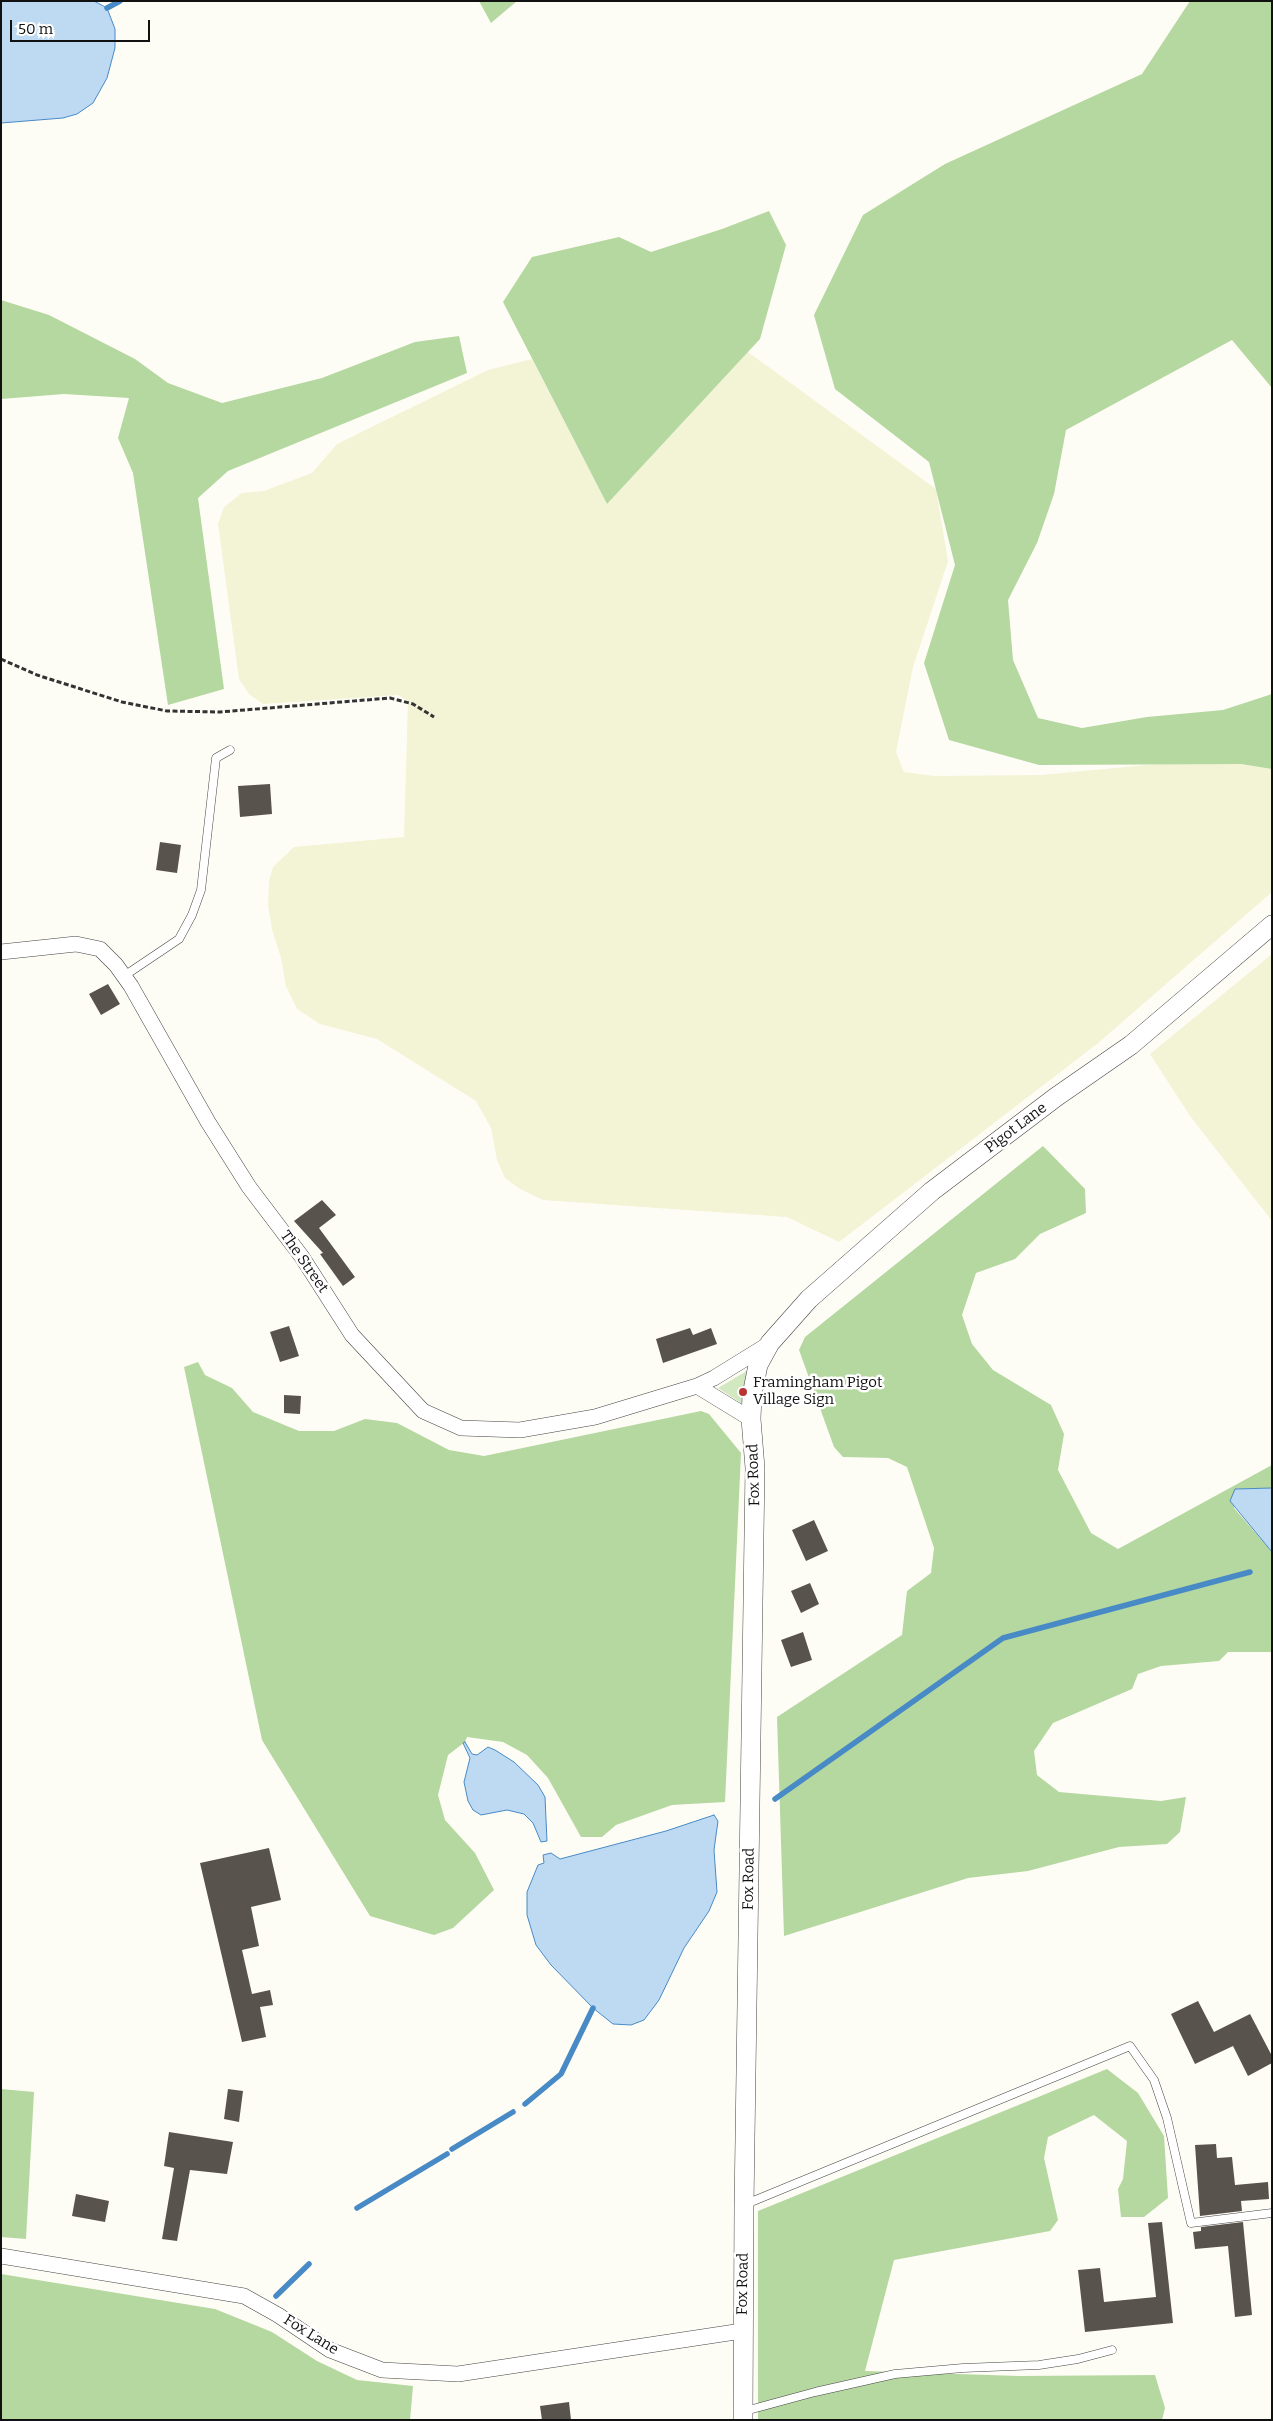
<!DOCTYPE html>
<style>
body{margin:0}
#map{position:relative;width:1273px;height:2421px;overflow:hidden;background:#fefdf5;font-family:Bitter,serif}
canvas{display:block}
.frame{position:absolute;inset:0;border:2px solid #111;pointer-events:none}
.scale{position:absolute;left:10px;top:20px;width:140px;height:22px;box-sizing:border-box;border:2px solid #111;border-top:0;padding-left:6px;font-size:15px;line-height:18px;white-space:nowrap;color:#111;-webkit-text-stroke:4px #fff;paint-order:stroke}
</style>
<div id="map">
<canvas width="1273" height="2421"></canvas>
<div class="frame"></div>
<div class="scale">50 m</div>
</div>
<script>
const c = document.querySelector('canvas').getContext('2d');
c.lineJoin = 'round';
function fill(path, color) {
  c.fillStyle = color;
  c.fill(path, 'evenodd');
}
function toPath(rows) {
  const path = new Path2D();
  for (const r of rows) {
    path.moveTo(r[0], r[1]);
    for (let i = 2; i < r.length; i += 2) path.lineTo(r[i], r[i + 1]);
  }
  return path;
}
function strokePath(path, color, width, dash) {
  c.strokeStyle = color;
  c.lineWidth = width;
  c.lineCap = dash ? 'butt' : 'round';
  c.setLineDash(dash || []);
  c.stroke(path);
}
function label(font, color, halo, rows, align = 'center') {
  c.font = font + ' Bitter,serif';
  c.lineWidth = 5;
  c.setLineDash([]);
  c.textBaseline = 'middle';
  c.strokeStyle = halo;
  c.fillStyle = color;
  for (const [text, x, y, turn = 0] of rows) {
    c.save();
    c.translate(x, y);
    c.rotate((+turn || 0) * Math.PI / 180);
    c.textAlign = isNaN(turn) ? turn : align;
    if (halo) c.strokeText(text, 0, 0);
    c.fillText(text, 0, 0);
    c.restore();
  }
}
const farmland = toPath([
 [748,352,936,489,948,561,913,667,896,752,904,772,934,776,1041,775,1168,763,1241,764,1272,769,1272,892,1097,1044,839,1242,787,1217,543,1200,520,1189,505,1178,497,1160,491,1128,476,1101,377,1039,320,1024,297,1009,286,986,281,958,272,929,268,906,269,881,273,867,294,847,404,837,408,701,398,695,263,704,249,694,239,679,218,524,224,507,242,493,264,491,312,473,337,444,488,370,532,359,607,504],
 [1272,954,1272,1221,1190,1116,1150,1054]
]);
const green = toPath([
 [750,1369,744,1405,718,1388]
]);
const forest = toPath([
 [479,1,517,1,491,23],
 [1190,1,1272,1,1272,388,1232,340,1066,430,1054,494,1037,543,1008,600,1013,660,1038,718,1082,728,1147,717,1223,710,1272,694,1272,769,1241,764,1039,765,949,740,924,663,955,565,929,462,835,389,814,315,863,215,945,164,1142,74],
 [769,211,786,245,760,339,607,504,503,302,532,257,619,237,651,252,722,229],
 [1,300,49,315,135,359,168,383,222,403,322,378,415,342,459,336,467,373,228,471,198,498,224,689,168,705,133,473,118,438,129,398,64,394,1,399],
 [1043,1146,1085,1189,1086,1213,1040,1234,1015,1259,976,1273,962,1315,972,1344,993,1370,1051,1405,1064,1434,1058,1470,1091,1533,1118,1549,1272,1465,1272,1488,1235,1489,1234,1508,1272,1552,1272,1652,1228,1652,1219,1661,1161,1666,1138,1674,1132,1689,1053,1723,1034,1751,1037,1775,1059,1792,1161,1801,1186,1797,1180,1832,1167,1844,1119,1847,1028,1871,968,1878,784,1936,777,1717,902,1635,907,1591,931,1573,934,1548,907,1467,888,1458,843,1457,834,1447,799,1350,805,1337],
 [198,1362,205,1375,232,1388,253,1412,299,1431,334,1431,365,1419,397,1423,449,1450,484,1456,701,1411,709,1414,741,1453,725,1802,672,1805,616,1825,602,1837,581,1837,548,1778,527,1755,503,1742,467,1737,465,1742,448,1755,438,1795,445,1820,475,1853,494,1890,453,1928,434,1935,370,1916,262,1740,184,1367],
 [1107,2069,1138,2093,1164,2136,1168,2198,1144,2217,1121,2217,1118,2189,1123,2179,1127,2141,1094,2115,1048,2137,1044,2158,1058,2220,1050,2231,894,2260,865,2371,1019,2376,1155,2375,1165,2408,1162,2420,758,2420,758,2211],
 [1,2089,34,2092,26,2239,1,2237],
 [1,2274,215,2309,272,2332,317,2361,357,2380,413,2386,410,2420,1,2420]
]);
const water = toPath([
 [1,1,94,1,107,8,115,29,115,48,107,78,93,103,77,114,63,118,1,123,1,1],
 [1272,1488,1272,1552,1230,1501,1235,1489,1272,1488],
 [465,1742,472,1754,477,1755,488,1747,495,1750,514,1762,538,1785,545,1797,547,1841,541,1842,533,1823,524,1814,507,1810,481,1815,473,1810,468,1801,464,1782,470,1758,463,1743,465,1742],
 [714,1815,718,1821,714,1850,717,1892,709,1911,684,1948,659,2000,644,2020,631,2025,613,2024,593,2008,551,1965,536,1945,527,1915,527,1892,538,1865,544,1863,543,1855,551,1853,560,1859,666,1831,714,1815]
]);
const stream = toPath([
 [107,8,120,1],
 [775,1799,1003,1638,1250,1572],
 [525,2104,561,2074,593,2008],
 [452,2149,513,2112],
 [357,2208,447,2154],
 [276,2296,309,2264]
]);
const building = toPath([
 [270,784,272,814,240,817,238,786],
 [160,842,181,845,177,873,156,870],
 [108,984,120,1004,101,1015,89,994],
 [322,1200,336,1215,319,1228,355,1277,343,1286,320,1254,323,1253,294,1221],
 [289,1326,299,1356,280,1362,270,1332],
 [690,1328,693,1335,711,1328,717,1344,663,1363,656,1339],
 [284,1395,301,1396,300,1414,284,1413],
 [814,1520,828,1551,806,1561,792,1530],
 [810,1583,819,1604,801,1613,791,1591],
 [803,1632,812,1660,791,1667,781,1640],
 [269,1848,281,1900,251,1907,259,1946,242,1950,252,1994,270,1990,273,2005,260,2007,266,2037,242,2042,200,1863],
 [1198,2001,1214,2032,1250,2014,1272,2056,1272,2063,1248,2076,1233,2046,1195,2064,1171,2014],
 [228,2089,243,2091,239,2122,224,2119],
 [169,2132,233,2142,227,2174,190,2170,177,2241,162,2239,174,2168,164,2166],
 [1216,2144,1217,2158,1232,2157,1235,2185,1268,2182,1269,2199,1241,2201,1242,2211,1200,2216,1195,2145],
 [76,2194,109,2201,105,2222,72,2216],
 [1162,2222,1173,2323,1085,2332,1078,2270,1100,2268,1104,2302,1156,2297,1148,2223],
 [1243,2222,1252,2315,1235,2317,1228,2246,1195,2249,1193,2232,1201,2231,1201,2227],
 [569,2402,571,2420,542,2420,540,2406]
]);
const path = toPath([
 [1,659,37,675,122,702,167,711,220,712,390,698,413,704,434,717]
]);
const service = toPath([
 [124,976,179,939,192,915,201,890,216,758,230,750],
 [746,2204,1130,2046,1154,2080,1167,2118,1191,2223,1272,2213],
 [745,2411,815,2392,895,2374,963,2368,1039,2365,1078,2359,1112,2350]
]);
const minor = toPath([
 [1,952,76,944,100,949,116,965,131,986,208,1122,249,1187,302,1257,352,1335,423,1411,461,1428,520,1430,595,1417,697,1386,714,1378,769,1344],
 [697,1386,751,1419],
 [1,2256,244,2296,278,2315,330,2350,382,2370,458,2374,742,2331]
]);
const tertiary = toPath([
 [743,2420,744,2205,755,1468,751,1419,752,1395,758,1365,770,1343,809,1299,932,1191,1056,1097,1131,1045,1272,925]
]);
const markers = [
 [743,1392,5,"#b83531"]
];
const streetNames = [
 ["Pigot Lane",1016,1128,-37],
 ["The Street",304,1262,55],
 ["Fox Road",754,1475,-92],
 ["Fox Road",749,1879,-89],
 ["Fox Road",743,2284,-89],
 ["Fox Lane",311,2335,32]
];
const poiNames = [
 ["Framingham Pigot",753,1383],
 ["Village Sign",753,1400]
];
fill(farmland, '#f3f3d6');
fill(green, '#d1e8c0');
fill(forest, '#b5d7a0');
fill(water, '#bddaf2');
strokePath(water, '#488ac5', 1);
strokePath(stream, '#488ac5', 5.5);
fill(building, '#59534e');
strokePath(service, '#444', 9);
strokePath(minor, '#444', 16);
strokePath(tertiary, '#444', 20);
strokePath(path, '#333', 3, [5, 2.5]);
strokePath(service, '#fff', 8);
strokePath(minor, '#fff', 15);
strokePath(tertiary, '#fff', 19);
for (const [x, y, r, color] of markers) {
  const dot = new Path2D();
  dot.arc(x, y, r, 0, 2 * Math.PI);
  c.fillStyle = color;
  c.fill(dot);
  strokePath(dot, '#fff', 2);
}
label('15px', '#111', '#fff', streetNames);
label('15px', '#111', '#fff', poiNames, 'left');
</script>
